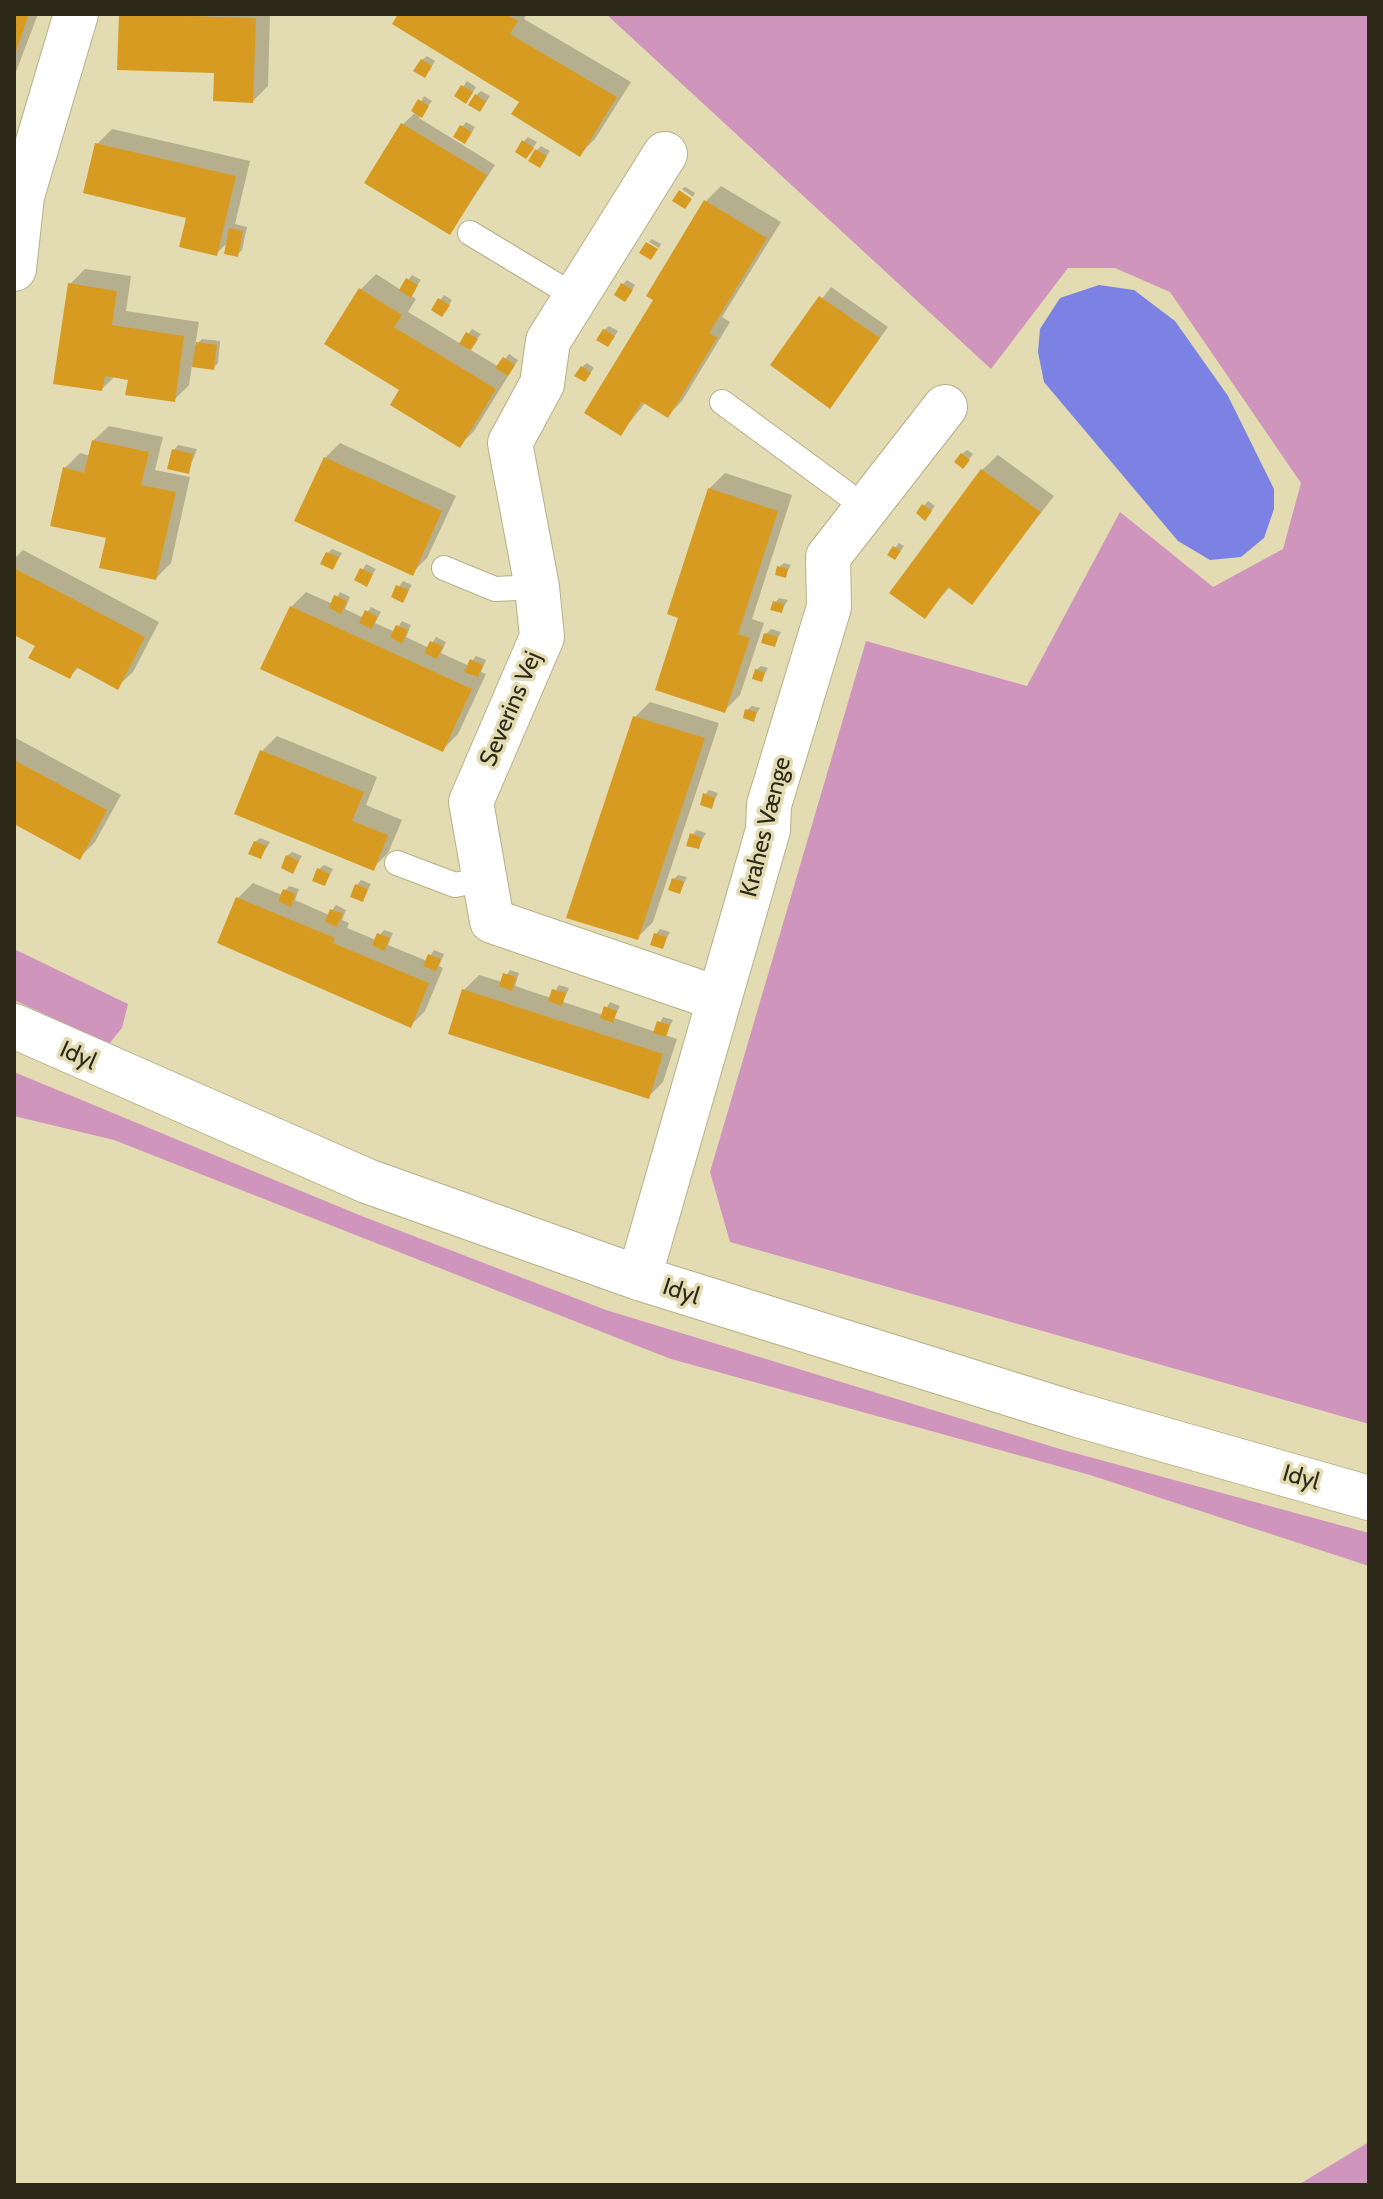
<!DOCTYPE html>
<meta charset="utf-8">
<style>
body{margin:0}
#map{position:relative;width:1383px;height:2199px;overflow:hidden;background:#e3dbb2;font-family:Cabin,sans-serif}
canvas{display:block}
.frame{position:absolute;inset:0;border:16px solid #2c2919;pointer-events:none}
</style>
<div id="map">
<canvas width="1383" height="2199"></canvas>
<div class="frame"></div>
</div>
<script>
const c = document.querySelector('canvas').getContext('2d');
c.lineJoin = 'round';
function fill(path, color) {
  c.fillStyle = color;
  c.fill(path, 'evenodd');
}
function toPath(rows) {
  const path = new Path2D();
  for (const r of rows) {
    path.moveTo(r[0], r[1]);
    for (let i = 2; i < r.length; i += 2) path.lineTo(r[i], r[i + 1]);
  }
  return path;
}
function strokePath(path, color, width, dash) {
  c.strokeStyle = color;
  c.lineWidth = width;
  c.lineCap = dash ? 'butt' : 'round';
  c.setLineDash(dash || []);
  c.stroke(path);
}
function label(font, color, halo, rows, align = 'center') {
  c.font = font + ' Cabin,sans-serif';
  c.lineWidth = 7;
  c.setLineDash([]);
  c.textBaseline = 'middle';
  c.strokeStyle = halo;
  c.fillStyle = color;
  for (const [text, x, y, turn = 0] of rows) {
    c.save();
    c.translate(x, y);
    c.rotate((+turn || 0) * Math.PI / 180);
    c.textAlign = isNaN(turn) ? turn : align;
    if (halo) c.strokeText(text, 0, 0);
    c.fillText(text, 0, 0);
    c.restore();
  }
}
const green = toPath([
 [606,14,1369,14,1369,1424,730,1242,710,1172,866,641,1027,686,1120,512,1213,587,1283,549,1301,483,1170,292,1115,268,1068,268,991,369],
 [14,949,128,1004,122,1028,109,1044,14,1000],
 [14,1072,359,1215,606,1310,1060,1449,1369,1533,1369,1566,1090,1475,671,1359,114,1140,14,1116],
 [1369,2142,1369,2185,1298,2185]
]);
const water = toPath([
 [1099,285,1134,290,1175,321,1228,396,1274,489,1274,509,1264,538,1241,557,1210,560,1178,541,1044,382,1038,352,1040,329,1060,298]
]);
const shadow = toPath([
 [14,14,38,14,14,77],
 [121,14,270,14,268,86,253,101,216,71,119,68],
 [401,14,527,14,524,19,631,82,595,139,579,155,522,101],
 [427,56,435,61,429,71,422,60],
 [467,81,476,87,470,97,457,96],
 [481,91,490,96,484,105,476,95],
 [424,96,432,101,419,118,495,165,450,233,403,124,416,112],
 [466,122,475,127,469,137,462,127],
 [112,129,250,161,235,224,247,227,242,250,237,255,228,242,217,253,189,216,97,144],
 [528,137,537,142,530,152,524,141],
 [541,146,550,151,540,165,537,150],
 [721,186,781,222,722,317,730,322,682,401,667,416,646,402,621,433,706,201],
 [685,187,695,193,693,197,682,189],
 [652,239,661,244,659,248,649,242],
 [85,269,131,276,126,311,199,322,195,346,202,339,220,341,218,363,213,368,192,365,189,385,174,400,130,379,115,376,102,389,70,284],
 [376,274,401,290,412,275,421,280,410,295,416,299,408,312,461,344,472,329,481,334,469,349,499,367,509,354,518,360,474,431,459,446,402,389,361,289],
 [627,280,635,285,629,295,622,285],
 [831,287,888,327,830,406,772,365],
 [444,295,452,300,446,310,440,300],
 [609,326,618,331,612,340,604,330],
 [587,363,594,368,589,375,582,367],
 [109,426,163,437,155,470,190,477,171,563,156,578,108,536,65,468,80,453,90,456,93,441],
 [340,443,456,496,427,558,412,573,325,458],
 [178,445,197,449,188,472,174,450],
 [967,450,973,454,967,462,962,454],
 [998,455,1054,496,972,602,951,586,924,616,892,593,982,470],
 [725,473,792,495,752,619,764,623,740,695,725,710,680,616,709,489],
 [928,501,935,506,929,514,924,506],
 [899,543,904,546,899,553,890,554],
 [332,549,342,553,333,568,328,553],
 [23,550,159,622,133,672,117,687,79,667,69,677,37,645,14,632,14,559],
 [784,563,791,565,785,576,779,567],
 [366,564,376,569,366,584,357,580],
 [403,581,412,585,402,600,393,596],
 [306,592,333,604,340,592,350,597,345,609,364,618,371,607,381,612,375,623,395,632,402,621,411,625,406,637,429,648,436,637,446,642,441,653,469,666,476,656,486,660,481,672,486,674,458,734,442,750,291,607],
 [779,598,788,600,781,611,775,603],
 [771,629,781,632,774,645,766,634],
 [761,666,768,668,762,679,756,670],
 [650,702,719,723,653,922,637,938,635,717],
 [752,706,760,708,753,719,747,710],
 [277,736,377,777,366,805,402,820,388,853,373,868,262,751],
 [14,737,121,795,95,842,80,857,14,822],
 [709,790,718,793,711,807,705,795],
 [697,830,706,833,698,847,692,835],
 [260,838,270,842,261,857,255,842],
 [292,852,302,856,293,871,287,856],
 [324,865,333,869,325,884,319,869],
 [678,875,687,877,680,892,674,879],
 [361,880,371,884,362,900,357,885],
 [253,883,282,895,289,886,299,889,295,900,329,915,336,905,346,910,342,920,349,923,347,928,376,940,384,930,393,933,388,945,427,961,434,950,444,954,439,966,443,968,425,1011,410,1026,238,898],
 [660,929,670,932,662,947,656,934],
 [510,970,519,973,515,986,551,998,559,985,569,988,563,1002,603,1015,610,1002,620,1006,614,1018,656,1032,663,1017,673,1020,665,1035,677,1039,663,1082,648,1097,464,990,479,975,502,982]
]);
const building = toPath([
 [14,14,29,14,14,57],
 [119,14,256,18,253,103,213,101,214,73,117,70],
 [398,14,506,14,518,21,510,34,617,97,580,157,511,114,519,102,392,24],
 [421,59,432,66,425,78,413,71],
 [461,85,473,92,466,104,454,96],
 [475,94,486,102,480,112,468,105],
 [418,99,429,106,422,118,411,111],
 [401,123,487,175,450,235,364,183],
 [460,125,472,132,465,144,453,137],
 [522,140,534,148,526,159,515,152],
 [95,143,236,176,217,256,179,247,186,218,83,193],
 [535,149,547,156,540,168,528,161],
 [679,190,692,199,685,209,672,201],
 [704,200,767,238,709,333,717,338,668,418,642,402,621,436,584,413,653,300,646,296],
 [229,228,243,231,238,257,224,254],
 [646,242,658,249,651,260,639,253],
 [406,278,418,285,411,298,399,290],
 [68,283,117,291,112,325,184,336,175,402,125,395,128,380,105,376,102,391,53,384],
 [621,283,633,290,625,302,614,295],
 [359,288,402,315,394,327,496,389,460,448,390,405,399,390,324,344],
 [819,296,880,338,830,409,770,365],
 [438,298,450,305,442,317,431,310],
 [603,329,615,336,608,347,596,340],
 [466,332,478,339,471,350,459,344],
 [196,342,217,345,214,370,192,367],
 [503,357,515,365,508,376,495,368],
 [581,366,591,373,585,382,574,376],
 [92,440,149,452,141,485,176,492,156,580,99,568,106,538,50,526,63,467,84,473],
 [172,449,193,454,189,474,167,469],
 [961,453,970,460,963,469,954,462],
 [324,457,442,511,413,576,294,521],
 [981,469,1041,512,972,605,948,587,925,619,889,593],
 [708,488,778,511,738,634,750,638,725,713,655,690,678,618,667,614],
 [922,504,932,511,925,521,916,513],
 [893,546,901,551,895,560,887,555],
 [326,552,339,557,333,570,320,564],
 [777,566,788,569,786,578,775,575],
 [14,568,145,637,118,690,76,667,70,679,28,658,35,646,14,635],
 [360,568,373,574,367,587,354,580],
 [396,585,409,590,403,603,391,597],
 [334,595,347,601,341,614,329,608],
 [773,601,784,604,782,613,770,610],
 [290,606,472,689,443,752,260,669],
 [365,610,377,616,372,629,359,623],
 [396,625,408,630,402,644,390,637],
 [764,633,778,637,775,647,761,643],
 [430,641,443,646,437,659,424,653],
 [470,659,483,665,478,677,464,672],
 [755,669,765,673,762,682,752,679],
 [745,709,757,712,754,722,743,718],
 [633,716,705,738,638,940,566,918],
 [260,750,364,792,352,821,388,835,374,871,234,814],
 [14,760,107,810,80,860,14,824],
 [703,793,715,798,712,809,700,805],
 [690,833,702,838,699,849,686,846],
 [254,841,266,846,261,859,248,854],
 [286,855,299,861,293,874,281,868],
 [317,868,330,874,325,886,312,881],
 [672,878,684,882,680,894,668,890],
 [355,884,368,889,363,902,350,897],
 [283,889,296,894,291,907,278,901],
 [236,897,335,938,333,943,429,983,411,1028,217,943],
 [330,909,343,914,337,927,325,922],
 [377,933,390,938,384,951,372,945],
 [654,933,667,937,663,949,650,945],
 [428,954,441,959,436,971,423,966],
 [503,973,516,977,512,991,499,986],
 [462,989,663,1054,649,1099,448,1034],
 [552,989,566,993,562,1006,548,1001],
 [604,1006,617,1011,613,1023,600,1018],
 [657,1021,670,1025,666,1037,653,1033]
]);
const service = toPath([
 [470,233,576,297],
 [722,402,866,508],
 [444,568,495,589,537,587],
 [397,863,455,885,484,879]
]);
const minor = toPath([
 [665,154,548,341,542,384,510,443,537,587,542,637,471,802,492,921,719,999],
 [14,269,22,196,76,14],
 [639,1278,768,830,769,805,829,607,828,557,945,407]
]);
const tertiary = toPath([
 [14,1026,367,1181,639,1278,1078,1415,1369,1498]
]);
const streetNames = [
 ["Severins Vej",511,709,-67],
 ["Krahes Vænge",766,827,-76],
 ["Idyl",78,1056,24],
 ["Idyl",681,1292,18],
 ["Idyl",1301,1478,16]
];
fill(green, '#cf95bd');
fill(water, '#7b82e3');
fill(shadow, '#0003');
fill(building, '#d89b22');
strokePath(service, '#b6af87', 26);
strokePath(minor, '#b6af87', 46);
strokePath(tertiary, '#b6af87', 46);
strokePath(service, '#fff', 24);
strokePath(minor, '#fff', 44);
strokePath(tertiary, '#fff', 44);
label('24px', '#2c2919', '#e3dbb2', streetNames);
</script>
